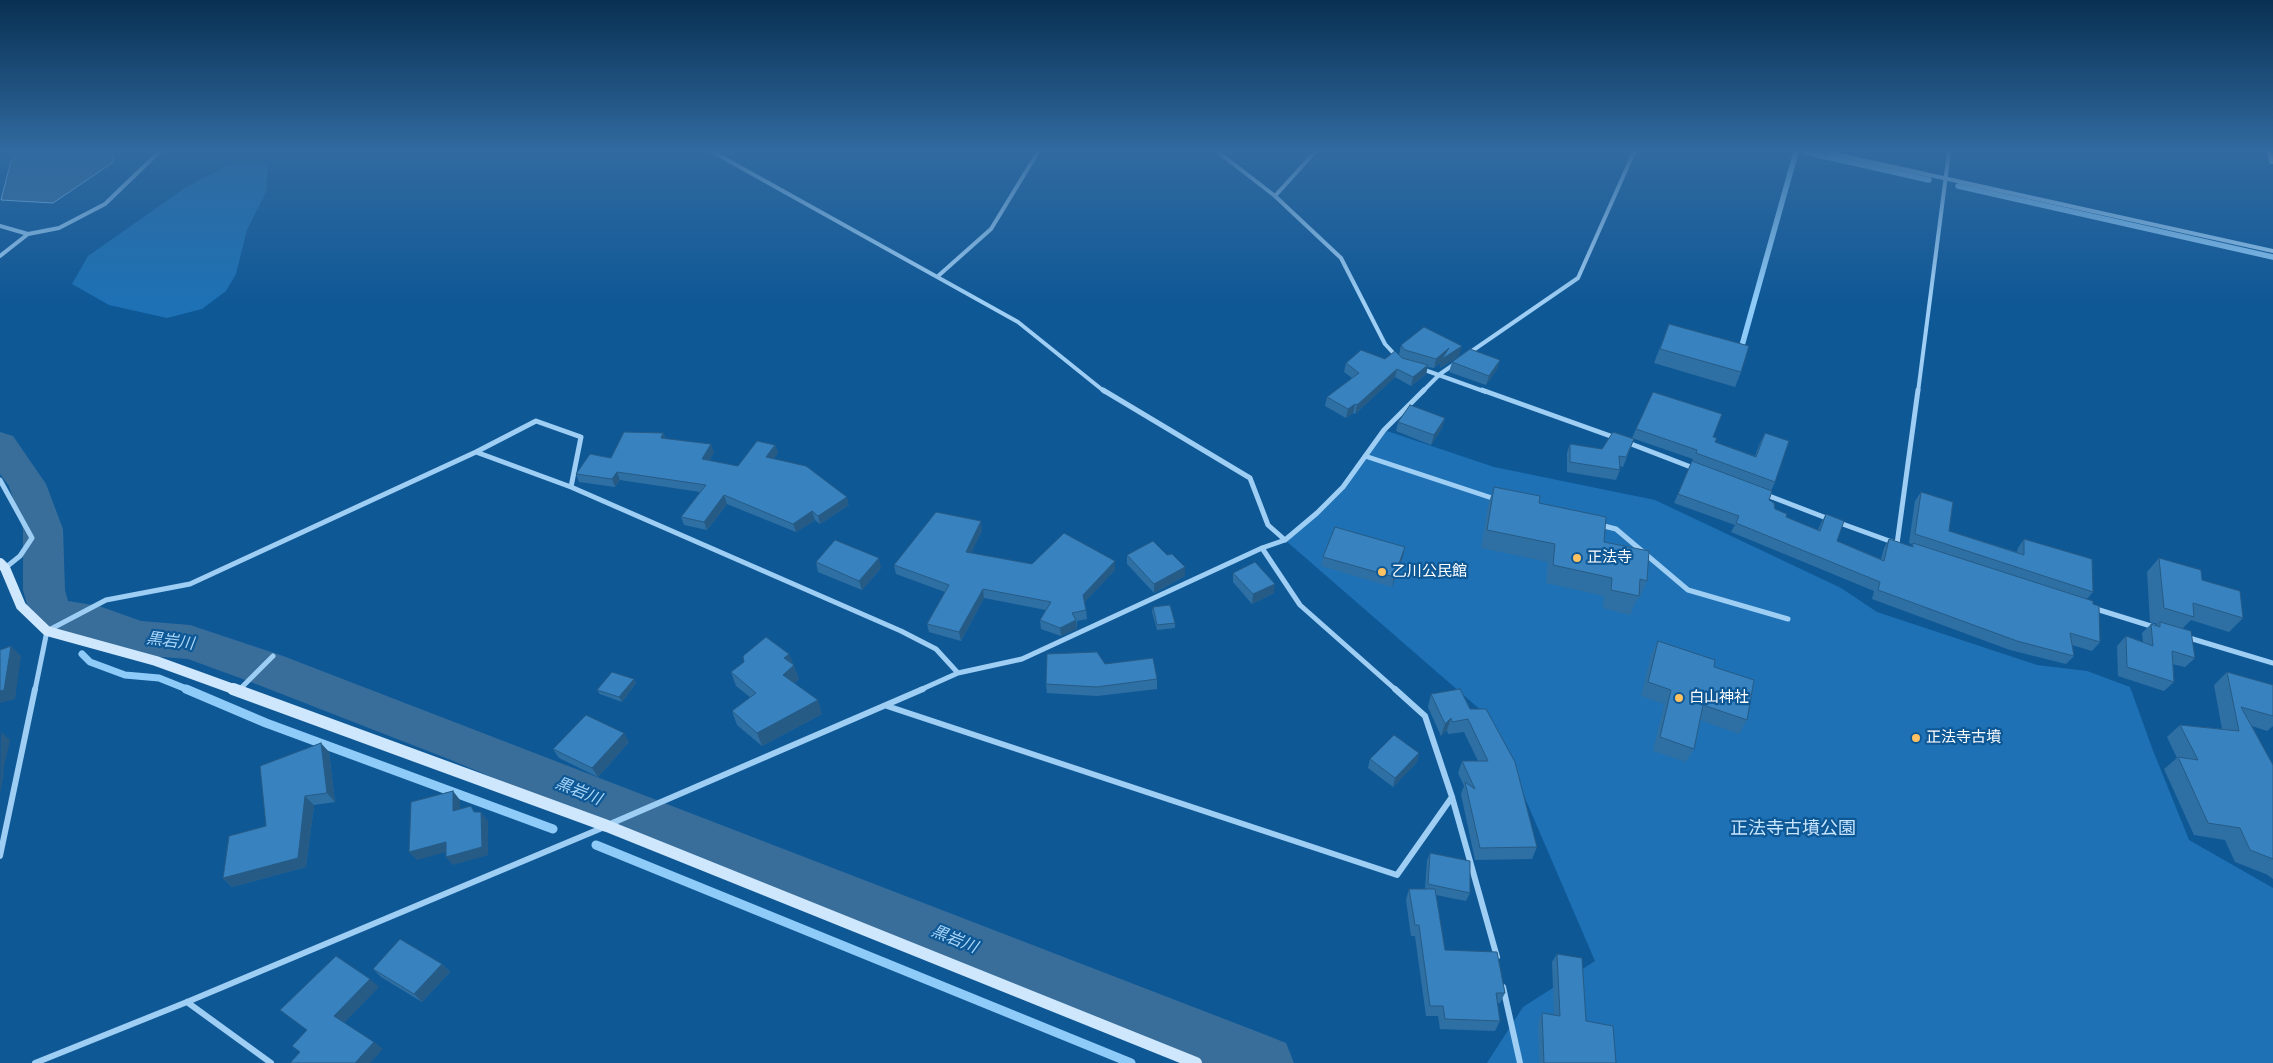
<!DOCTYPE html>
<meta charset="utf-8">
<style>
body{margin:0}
canvas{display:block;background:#0f5896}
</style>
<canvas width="2273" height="1063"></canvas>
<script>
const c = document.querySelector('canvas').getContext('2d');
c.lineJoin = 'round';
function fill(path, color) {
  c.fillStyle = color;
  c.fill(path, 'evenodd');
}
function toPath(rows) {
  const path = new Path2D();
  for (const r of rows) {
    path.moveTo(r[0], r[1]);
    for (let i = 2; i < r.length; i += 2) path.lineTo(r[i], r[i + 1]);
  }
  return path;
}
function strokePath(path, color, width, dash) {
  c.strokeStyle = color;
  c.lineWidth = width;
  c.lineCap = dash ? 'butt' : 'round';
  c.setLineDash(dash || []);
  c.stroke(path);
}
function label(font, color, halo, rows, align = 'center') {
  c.font = font + ' Poppins,"Noto Sans JP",sans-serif';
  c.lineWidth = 4.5;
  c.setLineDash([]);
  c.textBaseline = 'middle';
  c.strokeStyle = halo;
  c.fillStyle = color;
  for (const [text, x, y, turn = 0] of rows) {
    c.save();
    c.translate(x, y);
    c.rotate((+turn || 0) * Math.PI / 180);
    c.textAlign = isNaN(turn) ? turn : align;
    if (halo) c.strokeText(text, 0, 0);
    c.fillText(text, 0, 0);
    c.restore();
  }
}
const green = toPath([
 [228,165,268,165,266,192,247,230,236,274,226,291,202,309,167,318,109,305,72,284,88,256,185,188],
 [1384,430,1494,467,1655,500,1841,588,1877,612,2037,665,2087,671,2130,687,2152,748,2189,840,2273,888,2273,1063,1487,1063,1523,1007,1595,961,1491,719,1285,540,1343,487]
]);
const water = toPath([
 [23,152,114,152,112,163,53,203,1,200,11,161,23,152]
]);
const streamFar2 = toPath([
 [1805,152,1929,180],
 [1958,186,2273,257],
 [1741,349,1796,152]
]);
const streamFar1 = toPath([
 [82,654,90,662,125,675,159,678,189,690]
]);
const stream = toPath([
 [186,689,266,723,553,829],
 [596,845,1131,1063]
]);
const river = toPath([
 [0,432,13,436,46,484,63,529,65,590,68,601,99,606,141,621,190,625,283,656,1266,1035,1286,1043,1294,1063,1196,1063,637,838,451,760,251,682,188,659,138,655,94,639,51,632,36,627,30,615,23,590,23,529,9,486,0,474,0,432]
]);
const streetFar2 = toPath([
 [713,152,1018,322,1105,392],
 [1218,152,1275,196,1341,258,1385,344,1397,357],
 [1826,152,2273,251],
 [1275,196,1315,152],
 [0,226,28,234],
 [0,256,28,234,59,228,105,204,159,152],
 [937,277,991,229,1038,152],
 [1469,353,1578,278,1634,152],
 [1422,369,1486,392],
 [1422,392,1440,374,1456,363],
 [1918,392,1949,152]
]);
const streetFar1 = toPath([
 [1103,390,1250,478,1268,525,1285,540],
 [1482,390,1616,438],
 [1626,442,1696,469],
 [476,452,571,487,901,631,936,649,958,673],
 [1365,456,1495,499],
 [0,480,32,538,20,556,5,568],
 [1764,494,1829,519],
 [1837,522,1895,543],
 [1600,525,1616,529,1688,590,1788,619],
 [1897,544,1918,390],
 [1262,548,1300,605,1396,690],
 [2093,608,2154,627],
 [2186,637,2273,663],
 [240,689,273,656],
 [35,690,47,631,106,600,190,584,476,452,536,421,581,437,571,487],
 [920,690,958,673,1022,659,1262,548,1285,540,1317,513,1343,487,1384,430,1424,390]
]);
const street = toPath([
 [1395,689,1425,716,1452,797,1497,957],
 [887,706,1397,875,1452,797],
 [610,824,923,689],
 [0,856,35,689],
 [1503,987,1520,1063],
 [187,1002,271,1063],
 [35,1063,187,1002,602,828]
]);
const secondaryFar2 = toPath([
 [2271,152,2273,160]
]);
const secondaryFar1 = toPath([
 [0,563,5,568,21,606,47,631,156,661,236,690]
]);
const secondary = toPath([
 [233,689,607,826,1196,1063]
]);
const wall = toPath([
 [1669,324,1741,372,1735,387,1654,363],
 [1401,345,1459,356,1440,368,1441,362,1434,368,1428,367,1426,374,1411,386,1395,377,1355,414,1353,413,1346,418,1325,406,1327,397,1352,378,1344,372,1346,363,1385,359,1399,355],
 [1500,360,1497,369,1486,385,1449,372,1452,362],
 [1445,418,1442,428,1431,445,1396,431,1398,422],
 [1636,429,1713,437,1715,442,1755,456,1760,443,1765,433,1775,482,1771,491,1769,500,1775,509,1786,517,1818,530,1821,523,1826,514,1837,541,1881,559,1884,548,1889,539,1911,547,1912,544,1909,543,1915,501,1921,492,1949,531,2017,552,2018,548,2024,539,2093,592,2087,599,2100,642,2092,651,2072,645,2074,656,2066,664,2010,650,1872,599,1874,591,1731,532,1735,525,1674,503,1693,459,1632,438],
 [663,433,666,439,714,452,709,461,738,466,775,445,778,453,773,459,849,505,820,524,815,520,796,532,727,504,707,530,684,525,681,517,700,492,620,480,615,487,579,482,576,474],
 [1634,439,1623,467,1619,466,1620,470,1616,480,1567,472,1567,453,1570,444,1602,449],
 [1494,487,1539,503,1604,542,1647,581,1639,599,1637,599,1630,615,1603,608,1604,596,1546,583,1548,562,1481,548,1488,505],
 [982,530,971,553,1032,564,1115,570,1084,602,1086,610,1087,619,1077,621,1077,629,1061,636,1041,629,1040,620,1046,610,984,598,961,641,929,632,927,624,945,592,896,574,894,565],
 [1127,555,1185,576,1154,593,1127,564],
 [1403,556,1392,587,1321,566,1323,557],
 [2159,558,2202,580,2243,618,2229,632,2191,620,2183,628,2195,658,2185,667,2172,664,2174,682,2164,691,2118,676,2117,646,2126,636,2143,642,2142,633,2151,624,2156,625,2158,624,2150,622,2147,572],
 [816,562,881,568,862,590,818,572],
 [1233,573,1274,593,1252,604,1233,582],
 [1153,607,1175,623,1175,628,1157,630,1152,612],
 [1658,641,1714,667,1747,720,1739,734,1700,720,1694,749,1686,762,1653,751,1664,704,1641,696,1651,655],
 [789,654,799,679,794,683,822,714,762,746,737,725,732,711,750,697,736,686,731,672,744,662],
 [1105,664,1157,679,1157,689,1097,696,1047,693,1046,684],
 [2227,672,2273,685,2273,726,2267,731,2252,726,2273,765,2273,879,2266,874,2235,862,2225,840,2194,835,2164,769,2177,758,2167,737,2180,725,2222,729,2214,685],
 [634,679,636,683,622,702,600,694,597,690],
 [1460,689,1537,847,1532,859,1475,860,1461,794,1464,786,1458,773,1462,761,1478,761,1464,732,1448,734,1447,730,1441,736,1428,707,1431,694],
 [629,742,598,777,559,758,553,749],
 [329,752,335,802,314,805,306,867,232,887,223,878],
 [1419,753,1417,762,1393,787,1368,768,1370,759],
 [1430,853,1470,893,1466,901,1436,895,1445,950,1505,993,1500,1003,1497,1003,1500,1021,1495,1031,1440,1029,1438,1016,1426,1016,1415,936,1411,936,1406,900,1409,889,1425,889,1427,861],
 [1557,954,1586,1021,1616,1063,1539,1063,1538,1021,1542,1013,1554,1015,1552,962],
 [442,964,450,972,422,1002,381,977,373,969]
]);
const shadedWall = toPath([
 [1462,346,1459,356,1440,368,1441,362,1434,368,1436,359,1449,348],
 [1500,360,1497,369,1486,385,1489,376],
 [1428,365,1426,374,1411,386,1413,377],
 [1397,369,1395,377,1355,414,1357,405],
 [1355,404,1353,413,1346,418,1348,409],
 [1445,418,1442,428,1431,445,1434,435],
 [663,433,667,441,661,438],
 [711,444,714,452,705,468,702,459],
 [775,445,778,453,769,465,766,457],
 [617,472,620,480,615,487,612,479],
 [724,495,727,504,707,530,704,522],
 [847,497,849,505,820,524,818,516],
 [812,511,815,520,796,532,793,524],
 [981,521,982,530,968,561,966,552],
 [1405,547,1403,556,1392,587,1394,577],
 [879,558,881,568,862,590,859,581],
 [1115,561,1115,570,1083,604,1083,595],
 [1185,567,1185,576,1154,593,1154,584],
 [1275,584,1274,593,1252,604,1253,594],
 [983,589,984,598,961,641,959,632],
 [1076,620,1077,629,1061,636,1060,628],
 [11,646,21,656,15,699,0,703,0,691],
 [789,654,799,679,788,688,783,675,784,658],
 [634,679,636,683,622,702,619,697],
 [818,700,822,714,762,746,757,733],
 [1451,718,1447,730,1441,736,1445,724],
 [1,732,10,740,3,771,4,773,0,794],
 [624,733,629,742,598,777,592,768],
 [321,743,329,752,335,802,327,793],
 [1419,753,1417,762,1393,787,1395,778],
 [453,791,460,800,460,820,453,811],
 [305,796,314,805,306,867,232,887,223,878],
 [481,812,488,821,488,855,453,865,446,857],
 [446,842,453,850,417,860,409,852],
 [442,964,450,972,422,1002,414,994],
 [370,979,379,987,343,1024,334,1016],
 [374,1042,383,1049,370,1063,355,1063]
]);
const building = toPath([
 [1669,324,1749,346,1741,372,1660,349,1669,324],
 [1424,327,1462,346,1442,359,1449,348,1436,359,1405,350,1401,345,1424,327],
 [1470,349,1500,360,1489,376,1452,362,1470,349],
 [1361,350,1385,359,1395,351,1402,358,1428,365,1413,377,1397,369,1357,405,1355,404,1348,409,1327,397,1359,373,1346,363,1361,350],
 [1653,392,1722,414,1713,437,1717,438,1715,442,1756,457,1765,433,1789,441,1775,482,1696,453,1697,450,1636,429,1653,392],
 [1410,405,1445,418,1434,435,1398,422,1410,405],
 [624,432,663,433,661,438,711,444,702,459,738,466,757,441,775,445,766,457,806,466,847,497,818,516,812,511,793,524,724,495,704,522,681,517,706,485,617,472,612,479,576,474,590,454,611,458,624,432],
 [1613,432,1634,439,1626,457,1619,456,1620,470,1570,462,1570,444,1602,449,1613,432],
 [1692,461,1772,491,1769,500,1774,503,1775,509,1787,514,1786,517,1820,531,1826,514,1844,521,1837,541,1884,561,1889,539,1913,547,1913,543,2093,601,2093,604,2099,606,2100,642,2070,633,2074,656,2017,641,1878,590,1880,582,1736,523,1739,516,1678,494,1692,461],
 [1494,487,1540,496,1539,503,1606,517,1604,542,1649,551,1647,581,1640,579,1639,596,1611,590,1612,578,1553,565,1555,544,1487,530,1494,487],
 [1921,492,1953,502,1949,531,2024,555,2024,539,2092,559,2093,592,1915,534,1921,492],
 [936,512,981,521,966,552,1032,564,1064,533,1115,561,1083,595,1086,610,1072,613,1076,620,1060,628,1040,620,1051,602,983,589,959,632,927,624,949,585,894,565,936,512],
 [1335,527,1405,547,1394,577,1323,557,1335,527],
 [835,540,879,558,859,581,816,562,835,540],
 [1153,541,1167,555,1172,554,1185,567,1154,584,1127,555,1153,541],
 [2159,558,2201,570,2202,580,2240,591,2243,618,2193,603,2194,617,2164,608,2159,558],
 [1255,562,1275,584,1253,594,1233,573,1255,562],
 [1170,605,1175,623,1157,625,1153,607,1170,605],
 [2160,622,2191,631,2195,658,2172,651,2174,682,2127,667,2126,636,2153,646,2151,624,2160,627,2160,622],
 [766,637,789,654,784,658,794,665,783,675,818,700,757,733,732,711,756,693,731,672,744,662,743,656,766,637],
 [1658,641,1715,660,1714,667,1754,680,1747,720,1703,705,1694,749,1660,737,1671,690,1648,682,1658,641],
 [11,646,4,690,0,691,0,650,11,646],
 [1097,652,1105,664,1153,658,1157,679,1097,687,1046,684,1047,654,1097,652],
 [612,672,634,679,619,697,597,690,612,672],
 [2227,672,2273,685,2273,716,2241,707,2273,765,2273,859,2250,850,2240,828,2208,823,2178,757,2198,760,2180,725,2239,731,2227,672],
 [1460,689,1470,709,1486,709,1515,762,1537,847,1480,848,1465,782,1475,789,1462,761,1488,761,1468,719,1452,722,1451,718,1445,724,1431,694,1460,689],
 [586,715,624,733,592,768,553,749,586,715],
 [1394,735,1419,753,1395,778,1370,759,1394,735],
 [321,743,327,793,305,796,298,858,223,878,229,836,266,826,260,766,321,743],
 [453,791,453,811,471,806,474,812,481,812,482,847,446,857,446,842,409,852,411,802,453,791],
 [1430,853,1470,861,1470,893,1428,884,1430,853],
 [1409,889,1435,889,1445,950,1497,952,1505,993,1496,993,1500,1021,1445,1019,1443,1006,1430,1006,1419,925,1415,925,1409,889],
 [400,939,442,964,414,994,373,969,400,939],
 [1557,954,1582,958,1586,1021,1613,1026,1616,1063,1544,1063,1542,1013,1560,1016,1557,954],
 [336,956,370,979,334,1016,374,1042,355,1063,290,1063,300,1052,292,1046,307,1030,280,1010,336,956]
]);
const markers = [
 [1577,558,5,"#ffc161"],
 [1382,572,5,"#ffc161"],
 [1679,698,5,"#ffc161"],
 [1916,738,5,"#ffc161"]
];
const poiNames = [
 ["正法寺",1587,558],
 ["乙川公民館",1392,572],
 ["白山神社",1689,698],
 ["正法寺古墳",1926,738]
];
const waterNames = [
 ["黒岩川",170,642,7],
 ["黒岩川",578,792,22],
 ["黒岩川",954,940,22]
];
const nearParknames = [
 ["正法寺古墳公園",1793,829]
];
fill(green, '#1d71b4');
fill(water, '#396e9b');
strokePath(water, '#8fcbf8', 1);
strokePath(streamFar2, '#8fcbf8', 5.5);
strokePath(streamFar1, '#8fcbf8', 7);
strokePath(stream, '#8fcbf8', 9);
fill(river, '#396e9b');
strokePath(streetFar2, '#9ecef4', 4);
strokePath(streetFar1, '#9ecef4', 5);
strokePath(street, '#9ecef4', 6);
strokePath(secondaryFar2, '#cee7fd', 8);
strokePath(secondaryFar1, '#cee7fd', 10);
strokePath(secondary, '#cee7fd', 12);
fill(wall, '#2f70a4');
fill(shadedWall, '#265b86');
fill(building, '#3782bf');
strokePath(building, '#265b86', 1);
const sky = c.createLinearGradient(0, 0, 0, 301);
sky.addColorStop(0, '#083052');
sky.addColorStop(0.5, '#316aa0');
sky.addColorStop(1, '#316aa000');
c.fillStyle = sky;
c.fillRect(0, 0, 2273, 301);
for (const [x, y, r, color] of markers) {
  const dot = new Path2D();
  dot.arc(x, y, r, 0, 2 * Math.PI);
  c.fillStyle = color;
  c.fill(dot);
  strokePath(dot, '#0f5896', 2);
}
label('15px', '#fff', '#0f5896', poiNames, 'left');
label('italic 16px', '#aad8fb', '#0f5896', waterNames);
label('18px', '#c6e5fe', '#0f5896', nearParknames);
</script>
